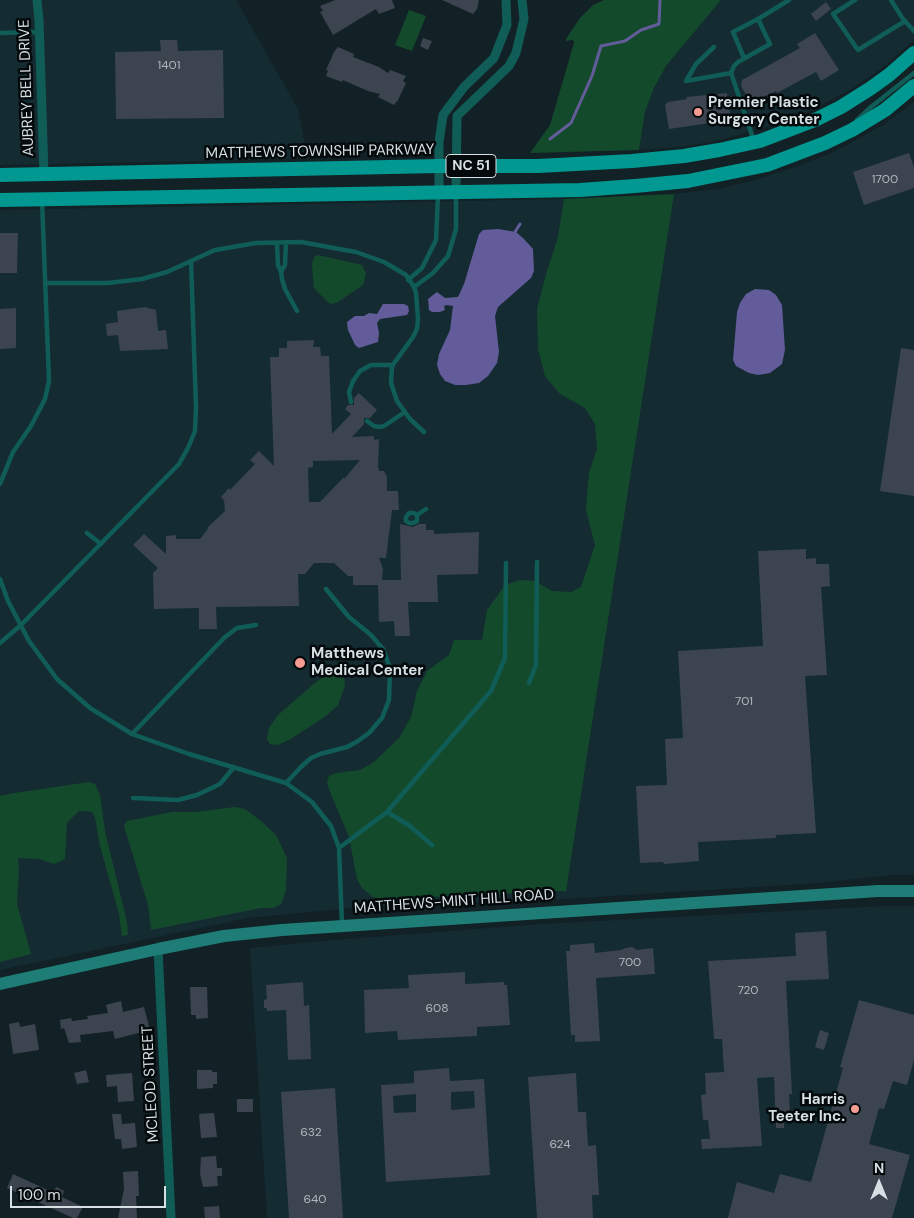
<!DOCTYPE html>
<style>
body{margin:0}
#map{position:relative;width:914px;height:1218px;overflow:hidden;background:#122125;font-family:"DM Sans",sans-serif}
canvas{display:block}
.north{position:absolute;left:854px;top:1158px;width:50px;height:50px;-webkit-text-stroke:4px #04090b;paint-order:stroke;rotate:0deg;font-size:14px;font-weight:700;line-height:20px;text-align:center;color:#d6dfe3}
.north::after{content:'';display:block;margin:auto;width:18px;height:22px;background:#d6dfe3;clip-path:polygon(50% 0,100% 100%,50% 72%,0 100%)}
.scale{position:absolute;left:10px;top:1186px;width:156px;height:22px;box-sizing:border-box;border:2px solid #d6dfe3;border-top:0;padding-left:6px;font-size:15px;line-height:18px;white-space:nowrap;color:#d6dfe3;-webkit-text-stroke:4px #04090b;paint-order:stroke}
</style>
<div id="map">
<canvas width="914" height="1218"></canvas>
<div class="north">N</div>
<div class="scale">100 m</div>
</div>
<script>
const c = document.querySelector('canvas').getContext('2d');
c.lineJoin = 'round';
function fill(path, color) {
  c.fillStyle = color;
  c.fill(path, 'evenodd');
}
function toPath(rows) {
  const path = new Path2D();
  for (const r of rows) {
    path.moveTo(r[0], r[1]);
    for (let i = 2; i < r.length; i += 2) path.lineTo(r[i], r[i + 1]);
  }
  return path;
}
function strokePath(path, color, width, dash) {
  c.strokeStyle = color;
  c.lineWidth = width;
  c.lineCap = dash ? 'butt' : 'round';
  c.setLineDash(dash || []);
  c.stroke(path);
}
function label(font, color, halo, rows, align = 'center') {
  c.font = font + ' "DM Sans",sans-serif';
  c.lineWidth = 5;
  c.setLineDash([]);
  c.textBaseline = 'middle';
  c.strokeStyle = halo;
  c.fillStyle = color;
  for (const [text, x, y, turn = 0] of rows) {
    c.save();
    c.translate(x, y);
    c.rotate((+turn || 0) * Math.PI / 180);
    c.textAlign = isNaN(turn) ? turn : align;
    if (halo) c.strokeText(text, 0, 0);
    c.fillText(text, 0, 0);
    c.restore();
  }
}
const built = toPath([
 [0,0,236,0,298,109,306,149,295,159,0,165],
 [721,0,914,0,914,40,886,65,853,88,818,107,780,123,721,140,681,147,639,150,645,112,654,88,666,66],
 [914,102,914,875,891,875,819,883,564,899,364,907,248,918,0,970,0,210,564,199,674,194,717,189,752,181,801,165,834,152,883,125],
 [883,906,914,906,914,1218,267,1218,250,948,334,940,541,924]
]);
const green = toPath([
 [604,0,721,0,666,66,654,88,645,112,639,150,530,153,550,125,574,43,573,40,566,41,566,39,580,18,593,5],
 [409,10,426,16,412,51,395,45],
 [674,194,566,891,384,899,373,897,362,888,357,879,349,837,330,792,327,782,329,776,336,773,360,770,374,762,399,738,411,717,417,691,427,671,449,655,454,640,482,640,487,610,505,585,520,580,535,581,552,591,571,592,581,587,595,545,586,510,589,473,597,449,595,424,585,408,560,394,545,376,538,349,537,309,547,271,558,237,564,199],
 [318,255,362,265,366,274,363,285,338,302,330,304,314,288,312,265,314,257],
 [330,672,338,672,344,676,345,686,338,705,326,716,289,740,278,745,270,744,267,739,269,728,277,716,316,682],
 [89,782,95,784,100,795,105,831,127,922,128,935,122,936,119,914,100,846,95,817,92,812,79,811,67,823,65,859,54,864,39,859,18,858,19,869,17,904,31,954,0,962,0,796,15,793],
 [235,807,245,809,261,821,276,835,287,858,286,890,281,904,274,908,261,908,151,930,148,905,124,826,127,821,172,812,195,812]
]);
const water = toPath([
 [498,229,516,232,524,239,533,249,534,271,531,278,498,307,495,316,499,352,497,363,488,376,479,383,466,385,455,385,445,381,440,374,437,365,439,354,450,330,453,306,447,305,444,306,445,310,440,312,432,312,429,310,428,299,437,292,445,298,458,297,464,284,479,234,483,230],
 [755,289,769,290,776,295,782,305,785,350,782,364,770,373,758,375,749,373,736,366,733,360,737,312,740,303,746,294],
 [383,304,404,304,408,306,409,311,407,315,380,319,377,323,379,333,378,342,359,348,355,345,348,330,347,322,355,316,364,316,369,313,377,314]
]);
const stream = toPath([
 [550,139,571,123,592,76,601,46,625,41,641,30,659,24,660,0],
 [515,232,520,224]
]);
const building = toPath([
 [335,0,392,0,395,8,379,14,376,9,333,35,320,12,323,11,320,6],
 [442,0,479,0,477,9,473,14],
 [826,2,831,9,816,21,811,14],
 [815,33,839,70,821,81,816,72,777,93,776,91,751,103,741,86,742,80,800,48,797,44],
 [423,38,432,41,428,50,420,46],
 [160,40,177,40,178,51,223,50,224,118,116,119,115,52,161,51],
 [338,47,354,54,353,57,379,67,388,73,390,70,406,76,403,81,406,83,398,100,394,105,378,97,380,94,368,91,343,80,342,82,326,76,328,70,326,70,334,52],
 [727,93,731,120,669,129,665,105,668,102,687,99,686,97],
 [909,153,914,167,914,188,864,205,853,172],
 [0,233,18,233,17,273,0,273],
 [145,307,156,310,158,331,166,330,168,349,120,351,118,335,107,336,106,324,118,322,117,311],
 [16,308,16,348,0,349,0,309],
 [314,340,313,347,320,347,321,356,329,356,332,434,351,414,345,409,348,405,354,405,354,398,359,393,377,410,370,418,364,418,364,424,352,437,374,436,374,440,379,439,378,468,379,468,379,471,384,471,387,477,387,491,398,491,399,510,392,510,386,558,379,558,383,569,382,580,401,580,400,524,413,527,419,524,426,524,426,530,434,530,434,534,479,532,478,574,437,575,438,602,408,602,410,636,395,636,394,621,379,622,378,585,353,585,353,576,348,576,334,563,314,563,305,574,298,574,299,606,216,607,217,629,199,629,199,608,154,609,153,573,158,568,133,545,144,534,166,554,166,536,176,535,176,539,200,539,208,529,207,528,225,511,224,500,221,497,229,488,230,490,255,464,250,460,259,451,274,466,270,357,279,357,279,348,287,348,287,341],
 [360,460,345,478,343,478,320,502,309,502,308,468,313,467,313,461],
 [901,348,914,350,914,496,880,491],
 [806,549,806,559,816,558,816,564,829,564,830,586,821,587,827,675,805,676,816,833,776,835,776,838,698,842,699,861,664,864,663,862,640,863,636,786,667,785,665,739,683,738,678,651,763,646,758,551],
 [826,931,829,979,786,981,792,1094,789,1094,790,1113,784,1113,784,1128,776,1128,774,1077,757,1078,762,1146,702,1149,701,1139,710,1139,708,1120,703,1120,701,1095,706,1094,705,1073,724,1072,722,1039,714,1039,708,961,796,956,795,933],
 [594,943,595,953,621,950,625,948,632,947,637,950,653,948,655,974,596,978,600,1041,575,1042,575,1035,571,1035,566,951,570,951,570,945],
 [465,972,465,984,504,982,504,985,507,985,510,1025,477,1027,477,1036,398,1040,397,1031,365,1033,364,990,409,988,408,975],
 [303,982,304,1006,309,1005,311,1059,288,1060,286,1010,267,1011,267,1008,264,1008,264,1000,267,999,266,985],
 [190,987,207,987,208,1018,196,1019,196,1015,191,1015],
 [859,1000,914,1015,914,1060,907,1085,893,1081,884,1109,879,1108,869,1144,910,1155,892,1218,728,1218,737,1182,774,1193,780,1174,811,1182,843,1068,840,1067],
 [121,1001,123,1012,144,1007,150,1030,115,1039,113,1031,80,1035,81,1042,69,1043,64,1028,61,1029,60,1020,71,1018,72,1021,88,1019,87,1016,108,1013,106,1005],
 [19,1022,20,1027,35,1024,39,1050,13,1054,9,1024],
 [820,1030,829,1033,824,1050,815,1047],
 [449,1068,450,1081,484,1079,490,1175,386,1182,381,1085,414,1083,414,1071],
 [474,1091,475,1108,451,1110,451,1092],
 [416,1094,416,1112,394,1113,393,1096],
 [86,1070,89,1082,77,1084,74,1073],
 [197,1070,212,1070,212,1072,217,1072,217,1084,213,1084,213,1088,197,1089],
 [132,1073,134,1101,118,1102,117,1086,107,1087,106,1075],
 [576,1073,578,1112,586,1112,588,1146,596,1145,599,1195,592,1195,593,1218,537,1218,528,1077],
 [335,1088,343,1218,289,1218,281,1092],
 [237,1099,253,1099,253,1112,237,1112],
 [214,1113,217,1137,201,1138,199,1114],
 [112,1114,121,1114,122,1124,135,1123,137,1147,122,1149,121,1139,115,1139],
 [216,1156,217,1168,222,1168,222,1176,217,1176,218,1186,203,1187,200,1174,201,1157],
 [138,1171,139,1196,136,1196,137,1218,118,1218,124,1189,123,1172],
 [13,1174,54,1193,56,1187,64,1191,62,1197,83,1207,77,1218,73,1218,7,1188],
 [219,1206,220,1218,205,1218,204,1207]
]);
const lane = toPath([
 [855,0,833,14,858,50,905,21],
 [891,0,903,19,914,31],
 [0,33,39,32],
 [714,47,696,64,686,81,731,73],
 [744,58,733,32,758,19],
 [857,120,871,107,914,73],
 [754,141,731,73,734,66,738,62,770,44,758,19,789,0],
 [277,243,278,265,281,272,285,265,286,242],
 [281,272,282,279,285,289,297,311],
 [408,280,422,268,436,240,438,195],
 [45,283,108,283,142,279,167,272,215,250,256,243,301,242,356,252,384,262,406,275,414,287,416,293,418,319,417,329,413,337,392,366,391,383,397,401,410,419,424,432],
 [414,287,433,273,448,256,456,229,456,195],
 [351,402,349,392,353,381,360,371,371,365,393,365],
 [367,421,374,426,380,427,384,426,405,412],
 [0,484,13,452,31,426,45,399,49,381,42,200],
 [417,515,417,521,413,523,409,523,406,521,406,517,409,513,414,513,417,515,426,509],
 [87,533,101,544],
 [0,579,8,601,29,641,57,679,90,708,132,734,189,754,286,783,312,802,331,826,339,848,342,924],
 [0,643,21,625,179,464,188,448,195,431,196,407,191,261],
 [529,683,536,665,537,562],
 [132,734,225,637,237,628,256,625],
 [286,783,302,766,311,758,320,754,347,747,358,741,369,733,382,718,389,700,390,668,383,649,371,635,349,617,326,589],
 [133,798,178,800,197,795,220,784,234,767],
 [387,812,410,826,432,845],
 [339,848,387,812,491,691,505,658,506,563]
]);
const street = toPath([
 [37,0,39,20,44,174],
 [439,191,439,142,443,115,464,87,494,58,507,25,506,0],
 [456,191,457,116,509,66,516,53,524,19,522,0],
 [158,949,171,1218]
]);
const secondary = toPath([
 [0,984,158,949,224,936,282,930,878,891,914,891]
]);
const primary = toPath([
 [0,175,439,166,538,166,632,161,684,156,719,150,760,141,815,120,841,107,871,88,889,75,914,53],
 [0,200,580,190,635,186,688,181,767,165,825,143,852,130,885,110,914,86]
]);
const markers = [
 [698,112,5,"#f59c92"],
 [300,663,6,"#f59c92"],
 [855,1109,5,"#f59c92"]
];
const numberNames = [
 ["1401",169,66],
 ["1700",885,180],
 ["701",744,702],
 ["700",630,963],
 ["720",748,991],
 ["608",437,1009],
 ["632",311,1133],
 ["624",560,1145],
 ["640",315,1200]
];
const shields = [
 [471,166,50]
];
const shieldNames = [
 ["NC 51",471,166]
];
const streetNames = [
 ["AUBREY BELL DRIVE",27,88,-92],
 ["MATTHEWS TOWNSHIP PARKWAY",320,152,-1],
 ["MATTHEWS-MINT HILL ROAD",454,902,-4],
 ["MCLEOD STREET",151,1084,-93]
];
const poiNames = [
 ["Premier Plastic",708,103],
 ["Surgery Center",708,120],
 ["Matthews",311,654],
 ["Medical Center",311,671],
 ["Harris",845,1100,"right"],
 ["Teeter Inc.",845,1117,"right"]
];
fill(built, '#142b32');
fill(green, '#144a2c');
fill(water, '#625c9a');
strokePath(stream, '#625c9a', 3);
fill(building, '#3c444f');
strokePath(lane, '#105d58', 4.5);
strokePath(street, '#105d58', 9);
strokePath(secondary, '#1e7e77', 12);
strokePath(primary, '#009890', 14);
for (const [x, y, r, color] of markers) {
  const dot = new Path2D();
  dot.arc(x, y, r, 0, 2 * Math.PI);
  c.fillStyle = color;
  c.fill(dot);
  strokePath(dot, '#04090b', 2);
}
label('12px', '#b0b8be', null, numberNames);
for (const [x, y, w] of shields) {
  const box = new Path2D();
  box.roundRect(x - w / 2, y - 11.5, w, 23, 4);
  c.fillStyle = '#04090b';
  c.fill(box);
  strokePath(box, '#d6dfe3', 1);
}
label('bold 14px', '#d6dfe3', null, shieldNames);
label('15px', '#d6dfe3', '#04090b', streetNames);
label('bold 15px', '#d6dfe3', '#04090b', poiNames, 'left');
</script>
